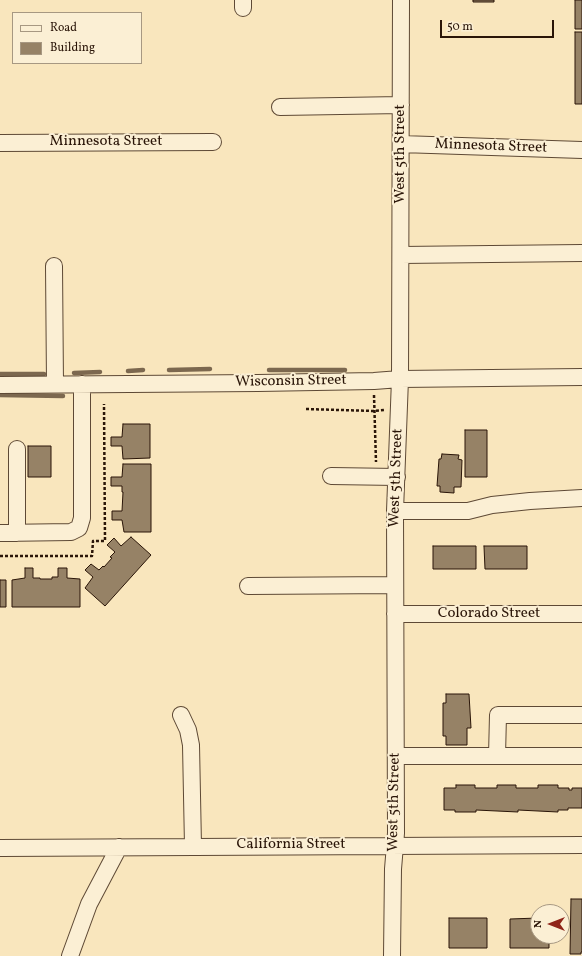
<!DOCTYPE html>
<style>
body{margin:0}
#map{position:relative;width:582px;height:956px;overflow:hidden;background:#f9e6bd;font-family:Vollkorn,serif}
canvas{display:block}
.legend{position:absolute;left:12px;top:12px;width:130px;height:52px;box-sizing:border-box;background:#fbefd4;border:1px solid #a79882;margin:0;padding:5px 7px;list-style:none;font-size:12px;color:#2a1508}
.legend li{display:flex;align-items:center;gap:8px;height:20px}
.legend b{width:20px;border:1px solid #a79882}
.north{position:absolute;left:530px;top:904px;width:40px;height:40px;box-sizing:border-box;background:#fbefd4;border:1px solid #a79882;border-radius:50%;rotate:270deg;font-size:11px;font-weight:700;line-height:16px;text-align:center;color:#2a1508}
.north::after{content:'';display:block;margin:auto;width:14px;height:18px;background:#8f2418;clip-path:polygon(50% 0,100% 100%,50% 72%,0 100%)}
.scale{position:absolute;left:440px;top:20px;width:114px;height:18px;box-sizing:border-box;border:2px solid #2a1508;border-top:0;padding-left:5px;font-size:12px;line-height:14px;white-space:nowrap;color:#2a1508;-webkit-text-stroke:3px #fbefd4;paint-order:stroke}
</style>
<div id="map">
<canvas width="582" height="956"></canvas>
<ul class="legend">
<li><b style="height:5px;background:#fbefd4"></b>Road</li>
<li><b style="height:11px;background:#968266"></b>Building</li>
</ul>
<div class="north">N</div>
<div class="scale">50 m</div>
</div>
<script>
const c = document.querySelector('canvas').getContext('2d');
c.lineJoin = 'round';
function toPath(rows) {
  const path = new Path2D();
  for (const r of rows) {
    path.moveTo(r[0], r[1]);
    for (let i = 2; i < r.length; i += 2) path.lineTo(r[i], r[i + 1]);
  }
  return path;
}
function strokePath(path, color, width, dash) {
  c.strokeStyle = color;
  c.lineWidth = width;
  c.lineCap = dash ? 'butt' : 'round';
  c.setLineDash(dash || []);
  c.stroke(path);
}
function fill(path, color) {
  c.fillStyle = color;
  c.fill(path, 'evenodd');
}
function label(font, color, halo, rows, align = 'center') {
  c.font = font + ' Vollkorn,serif';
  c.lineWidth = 4;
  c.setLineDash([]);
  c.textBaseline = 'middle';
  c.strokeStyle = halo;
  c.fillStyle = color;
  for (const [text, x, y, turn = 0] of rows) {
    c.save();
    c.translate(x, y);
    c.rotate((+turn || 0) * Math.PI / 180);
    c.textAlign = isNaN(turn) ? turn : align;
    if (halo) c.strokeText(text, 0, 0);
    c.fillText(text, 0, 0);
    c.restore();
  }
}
const stream = toPath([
 [169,370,210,369],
 [269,370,345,370],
 [128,371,143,370],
 [74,373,100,372],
 [0,374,44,374],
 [0,395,63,396]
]);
const building = toPath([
 [473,0,494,0,494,2,473,2,473,0],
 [575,0,582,0,582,29,575,29,575,0],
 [575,32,582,32,582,104,575,104,575,32],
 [123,424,150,424,150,458,123,459,122,446,111,446,111,437,122,437,123,424],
 [465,430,487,430,487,477,465,477,465,430],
 [28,446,51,446,51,477,28,477,28,446],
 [442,454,459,455,458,459,462,460,461,487,454,487,454,493,440,492,440,486,437,486,439,459,441,459,442,454],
 [123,464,151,464,151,532,124,532,122,520,112,520,112,511,122,511,123,492,122,492,122,486,111,486,111,477,122,477,123,464],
 [131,537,151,555,105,606,85,588,93,577,85,570,91,564,99,570,103,566,104,567,112,558,110,557,115,552,107,545,114,538,121,546,131,537],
 [433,546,476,546,476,569,433,569,433,546],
 [484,546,527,546,527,569,485,569,484,546],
 [25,568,33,568,33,578,40,578,40,579,52,579,52,577,58,577,58,568,67,568,67,578,80,579,80,607,12,607,12,580,25,578,25,568],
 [0,580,6,580,6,607,0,607,0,580],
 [446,694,469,694,471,728,467,728,467,745,446,745,446,736,443,736,443,703,446,703,446,694],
 [456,785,475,785,475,788,497,788,497,785,516,785,516,788,538,788,538,785,558,785,558,788,569,788,569,790,572,790,572,788,582,788,582,808,568,808,568,810,558,810,558,812,518,810,518,812,476,810,476,812,455,812,455,810,444,810,444,788,456,788,456,785],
 [571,899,582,899,582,952,581,952,581,954,570,954,571,899],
 [449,918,487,918,487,948,449,948,449,918],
 [538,918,538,936,549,936,549,948,510,948,510,919,538,918]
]);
const path = toPath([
 [374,395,376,462],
 [306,409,374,411,385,410],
 [0,556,92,556,93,541,105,541,104,404]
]);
const minor = toPath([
 [243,0,243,8],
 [280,107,401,105],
 [0,143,213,142],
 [401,144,582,150],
 [401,255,582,253],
 [54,266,55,384],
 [0,385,258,383,374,381,400,379,582,377],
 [17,449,17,533],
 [331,476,397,477],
 [395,511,468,511,492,505,530,501,582,498],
 [0,533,71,532,79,528,82,518,82,384],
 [248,586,395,585],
 [395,614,582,614],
 [181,715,188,730,191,745,193,846],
 [396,756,582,756],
 [497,756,498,715,582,715],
 [0,848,582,845],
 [70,956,89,904,119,847],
 [392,956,393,869,396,833,395,511,400,379,401,0]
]);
const streetNames = [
 ["Minnesota Street",106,142],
 ["Minnesota Street",491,147,2],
 ["West 5th Street",401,154,-90],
 ["Wisconsin Street",291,382,-1],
 ["West 5th Street",397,478,-88],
 ["Colorado Street",489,614],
 ["West 5th Street",395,802,-89],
 ["California Street",291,845]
];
strokePath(stream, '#7c684f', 4.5);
fill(building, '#968266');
strokePath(building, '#2a1508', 1);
strokePath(minor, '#5e4935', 18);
strokePath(path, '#2a1508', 2.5, [3, 2]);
strokePath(minor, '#fbefd4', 16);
label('15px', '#2a1508', '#fbefd4', streetNames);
</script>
